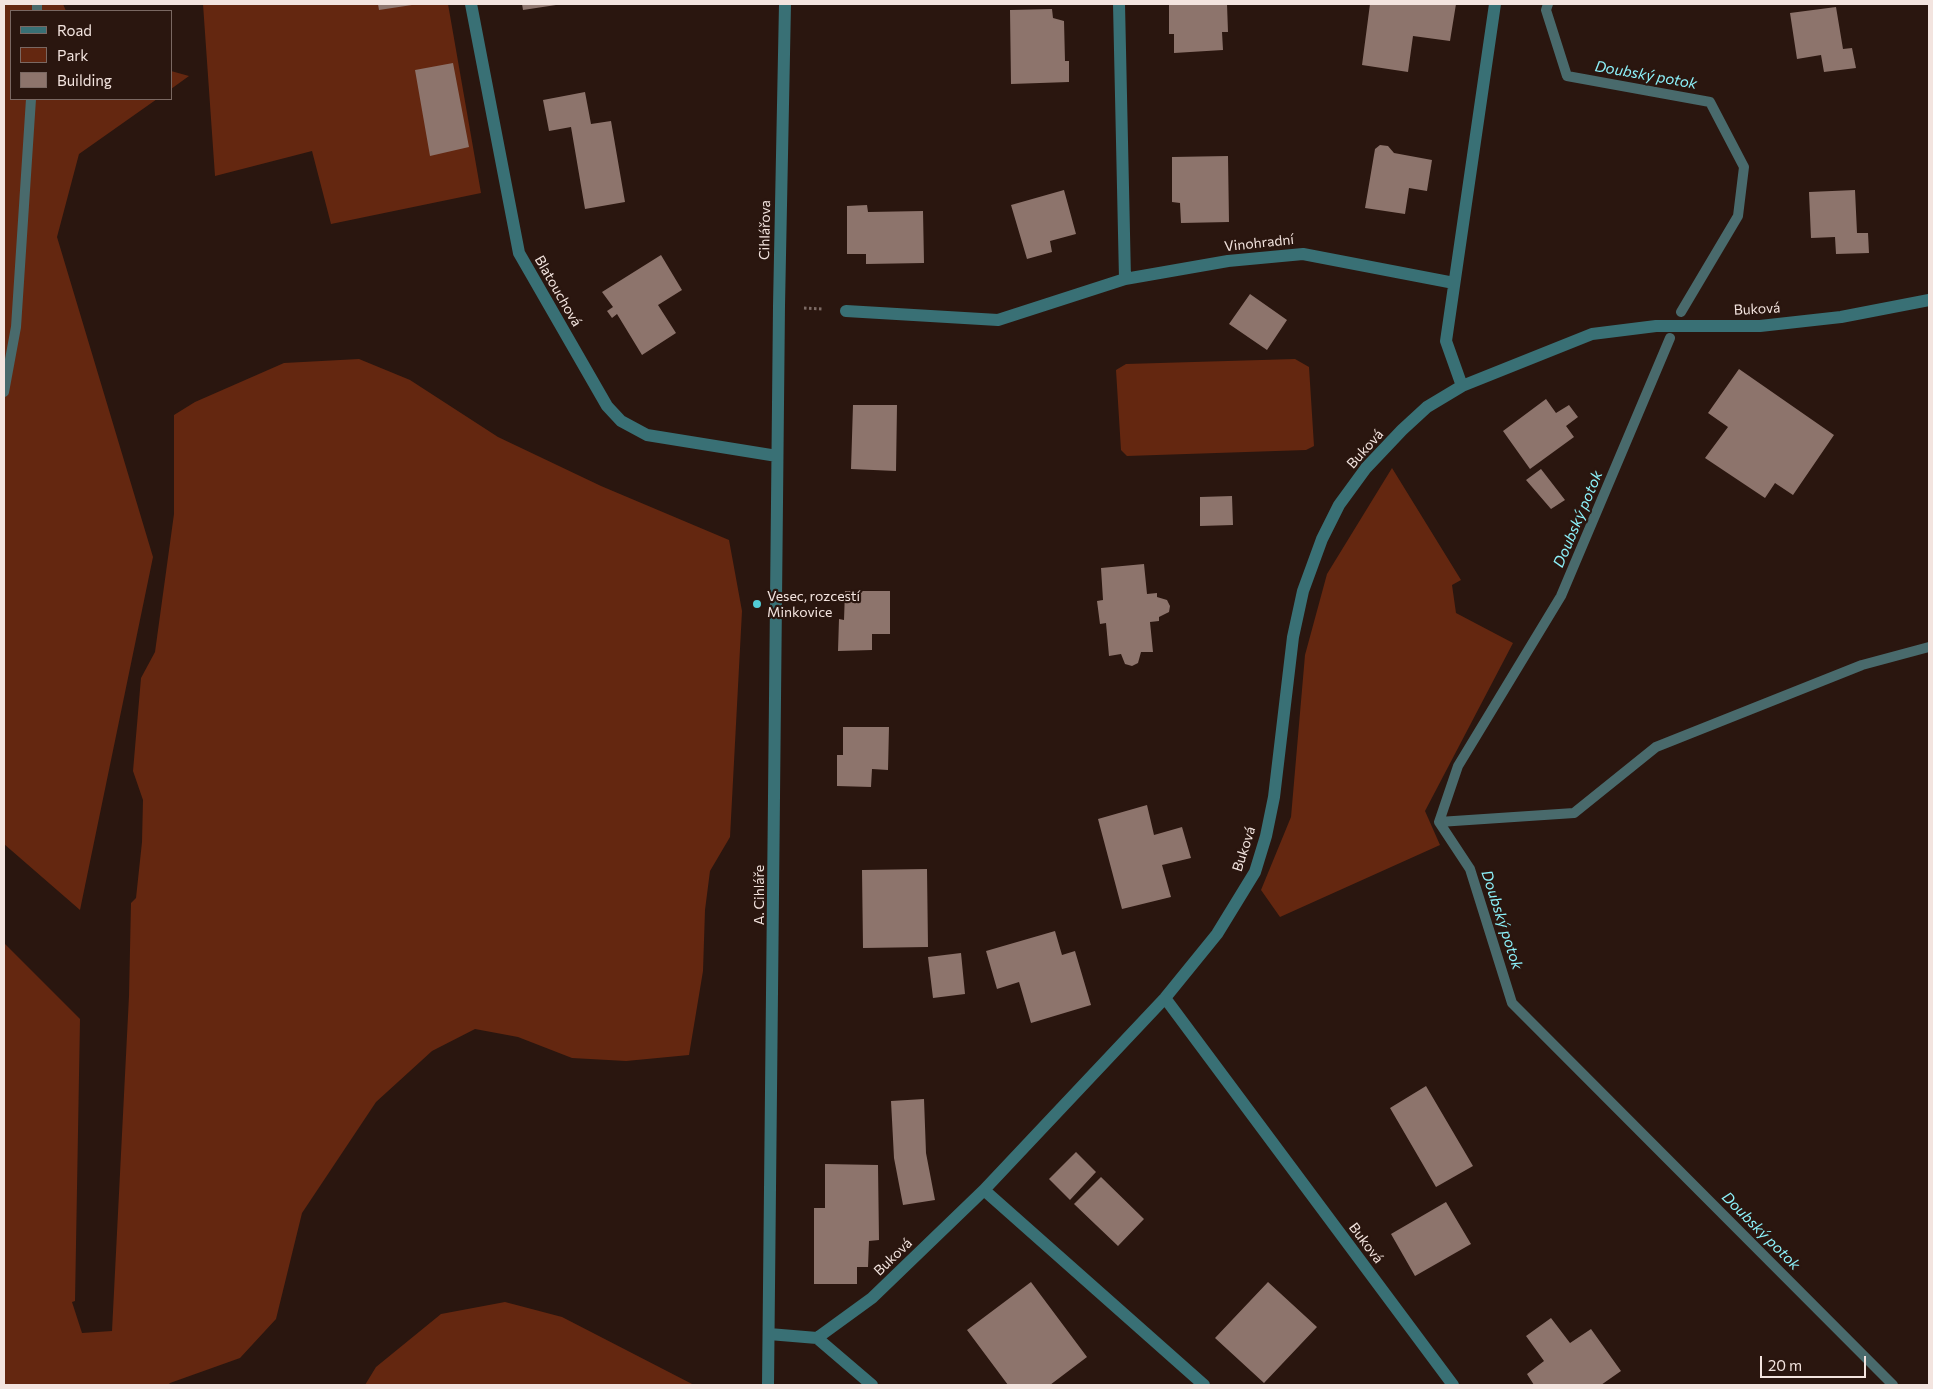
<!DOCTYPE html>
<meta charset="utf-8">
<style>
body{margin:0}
#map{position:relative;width:1933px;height:1389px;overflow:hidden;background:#2a160f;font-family:Commissioner,sans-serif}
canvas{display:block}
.frame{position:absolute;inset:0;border:5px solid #f3e4df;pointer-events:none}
.legend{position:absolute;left:10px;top:10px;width:162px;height:90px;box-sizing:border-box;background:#2a160f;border:1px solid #7a6862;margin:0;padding:6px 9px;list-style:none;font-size:15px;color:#f3e4df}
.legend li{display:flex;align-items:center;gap:10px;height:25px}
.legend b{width:25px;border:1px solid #7a6862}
.scale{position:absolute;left:1760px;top:1356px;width:106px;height:22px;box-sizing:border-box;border:2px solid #f3e4df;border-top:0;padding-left:6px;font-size:15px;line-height:18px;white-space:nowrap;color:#f3e4df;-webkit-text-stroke:4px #2a160f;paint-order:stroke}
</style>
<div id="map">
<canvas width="1933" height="1389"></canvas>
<div class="frame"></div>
<ul class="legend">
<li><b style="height:6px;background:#397075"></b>Road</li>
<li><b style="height:14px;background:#642710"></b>Park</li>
<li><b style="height:14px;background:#8d746c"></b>Building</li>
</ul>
<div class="scale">20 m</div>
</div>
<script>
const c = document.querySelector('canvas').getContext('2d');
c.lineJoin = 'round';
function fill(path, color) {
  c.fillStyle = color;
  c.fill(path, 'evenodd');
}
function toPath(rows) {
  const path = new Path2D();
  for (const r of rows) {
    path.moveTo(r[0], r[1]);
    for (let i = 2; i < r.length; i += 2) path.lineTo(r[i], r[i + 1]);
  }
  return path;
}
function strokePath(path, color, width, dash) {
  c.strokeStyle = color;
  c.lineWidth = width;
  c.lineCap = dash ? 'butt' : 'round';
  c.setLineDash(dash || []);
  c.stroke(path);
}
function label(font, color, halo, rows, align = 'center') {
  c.font = font + ' Commissioner,sans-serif';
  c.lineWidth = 4.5;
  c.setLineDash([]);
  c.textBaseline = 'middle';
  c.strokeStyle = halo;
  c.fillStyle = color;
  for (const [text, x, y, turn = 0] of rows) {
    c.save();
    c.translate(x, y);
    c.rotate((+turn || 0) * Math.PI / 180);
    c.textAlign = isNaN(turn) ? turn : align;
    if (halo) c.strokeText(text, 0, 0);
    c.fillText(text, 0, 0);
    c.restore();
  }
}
const green = toPath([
 [4,4,63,4,66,11,11,11,11,99,157,99,79,154,57,237,153,557,80,910,4,844],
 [203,4,448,4,481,193,331,224,312,151,215,176],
 [171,71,189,76,171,89],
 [359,359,410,380,498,437,601,486,729,540,742,611,730,837,710,871,705,910,703,971,689,1055,626,1061,572,1058,518,1037,475,1029,432,1051,376,1102,302,1213,276,1319,240,1358,170,1383,168,1385,4,1385,4,943,80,1019,75,1301,72,1302,82,1333,112,1331,129,996,131,903,136,898,142,842,143,800,133,771,141,678,155,652,174,514,174,415,195,402,284,363],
 [1295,359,1309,367,1314,446,1306,450,1127,456,1121,450,1116,370,1126,364],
 [1392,468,1461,580,1452,585,1456,613,1513,643,1425,811,1440,845,1280,917,1261,890,1291,817,1305,655,1327,574],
 [505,1302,562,1317,694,1385,365,1385,376,1367,441,1314]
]);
const stream = toPath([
 [1548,4,1546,10,1567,76,1710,102,1744,167,1738,216,1681,312],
 [37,11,37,4],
 [1670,338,1561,596,1458,766,1439,822,1470,869,1512,1003,1893,1385],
 [4,392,16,327,31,99],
 [1439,822,1574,813,1656,747,1862,665,1929,647]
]);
const building = toPath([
 [378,4,412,4,412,5,379,10],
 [522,4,556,4,556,5,523,10],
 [1169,4,1227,4,1228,32,1222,32,1223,50,1174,53,1174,34,1169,34],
 [1370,4,1456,4,1450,41,1413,36,1408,72,1362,65],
 [1836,7,1843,49,1852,48,1856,68,1824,72,1821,55,1797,59,1790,13],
 [1052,9,1053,18,1064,21,1065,61,1069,61,1069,82,1011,84,1010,10],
 [453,63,469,147,430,156,415,70],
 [585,92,591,124,611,121,625,202,585,209,571,127,549,131,543,100],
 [1380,145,1388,146,1394,153,1432,160,1427,191,1409,188,1405,214,1365,208,1375,149],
 [1228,156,1229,222,1181,223,1180,203,1172,202,1172,157],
 [1064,190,1076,234,1050,241,1052,252,1027,259,1011,205],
 [1855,190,1857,233,1868,233,1869,253,1836,254,1835,237,1811,238,1809,192],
 [867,205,868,212,923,211,924,263,866,264,866,254,847,254,847,206],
 [661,255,682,290,658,305,676,333,642,355,617,314,612,318,607,311,613,307,602,292],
 [1250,294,1287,320,1267,350,1229,324],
 [1739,369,1834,435,1793,495,1775,483,1765,498,1705,458,1728,427,1708,413],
 [1546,399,1556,413,1569,405,1578,417,1566,426,1574,437,1530,469,1503,431],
 [853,405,897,405,896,471,851,469],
 [1541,469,1565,500,1551,509,1526,480],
 [1232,496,1233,525,1200,526,1200,497],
 [1144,564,1147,594,1157,593,1157,597,1167,600,1170,606,1169,612,1159,617,1159,621,1150,622,1153,652,1141,652,1138,663,1132,666,1125,664,1121,654,1109,656,1106,623,1100,624,1097,601,1103,600,1101,568],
 [845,591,890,591,890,634,872,634,872,650,838,651,839,619,844,620],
 [843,727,889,727,888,770,872,769,871,787,837,786,837,755,843,755],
 [1147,805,1154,835,1182,827,1191,858,1162,865,1171,897,1122,909,1098,819],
 [927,869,928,947,863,948,862,870],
 [1055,931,1062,955,1075,951,1091,1005,1031,1023,1019,982,997,989,986,951],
 [961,953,965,994,933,998,928,957],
 [1426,1086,1473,1166,1436,1187,1390,1108],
 [924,1099,926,1153,935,1200,903,1205,894,1158,891,1101],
 [1076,1152,1096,1172,1070,1200,1049,1179],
 [825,1164,878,1165,879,1240,869,1241,868,1267,857,1267,857,1284,814,1284,814,1208,825,1208],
 [1101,1177,1144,1219,1118,1246,1074,1204],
 [1446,1202,1471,1244,1415,1276,1391,1234],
 [1031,1282,1087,1357,1050,1385,1008,1385,967,1330],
 [1268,1282,1317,1327,1264,1383,1215,1338],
 [1551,1318,1570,1343,1591,1329,1621,1371,1601,1385,1534,1385,1527,1374,1544,1361,1526,1336]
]);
const path = toPath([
 [804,308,823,309]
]);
const minor = toPath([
 [471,4,519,253,607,406,621,421,647,435,777,456],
 [1119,4,1125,279],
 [846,311,998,320,1125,279,1228,261,1303,254,1454,283],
 [1462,386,1446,341,1495,4],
 [1165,998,1453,1385],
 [984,1190,1204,1385],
 [769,1334,817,1338,872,1385],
 [817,1338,872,1298,984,1190,1165,998,1217,934,1255,872,1266,836,1274,797,1293,637,1303,591,1322,539,1339,505,1366,468,1402,430,1427,407,1462,386,1592,334,1656,326,1760,326,1841,317,1929,300],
 [768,1385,779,306,785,4]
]);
const markers = [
 [757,604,5,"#52ccd6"]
];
const streetNames = [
 ["Cihlářova",765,230,-89],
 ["Vinohradní",1259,243,-6],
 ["Blatouchová",558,291,60],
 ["Buková",1757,309,-3],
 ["Buková",1365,449,-48],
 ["Buková",1244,849,-72],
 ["A. Cihláře",759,895,-90],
 ["Buková",1366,1243,53],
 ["Buková",893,1257,-44]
];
const poiNames = [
 ["Vesec, rozcestí",767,596],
 ["Minkovice",767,612]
];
const waterNames = [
 ["Doubský potok",1646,75,10],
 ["Doubský potok",1578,519,-67],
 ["Doubský potok",1502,920,72],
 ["Doubský potok",1761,1231,45]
];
fill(green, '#642710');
strokePath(stream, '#496a6c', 10);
fill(building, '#8d746c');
strokePath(path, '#7c6a64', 3, [2.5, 2.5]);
strokePath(minor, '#397075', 12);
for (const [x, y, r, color] of markers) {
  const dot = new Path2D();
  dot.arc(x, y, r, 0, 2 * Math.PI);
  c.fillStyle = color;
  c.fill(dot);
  strokePath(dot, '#2a160f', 2);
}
label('14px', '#f3e4df', '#2a160f', streetNames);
label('14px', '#f3e4df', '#2a160f', poiNames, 'left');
label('italic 15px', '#8df3fc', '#2a160f', waterNames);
</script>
